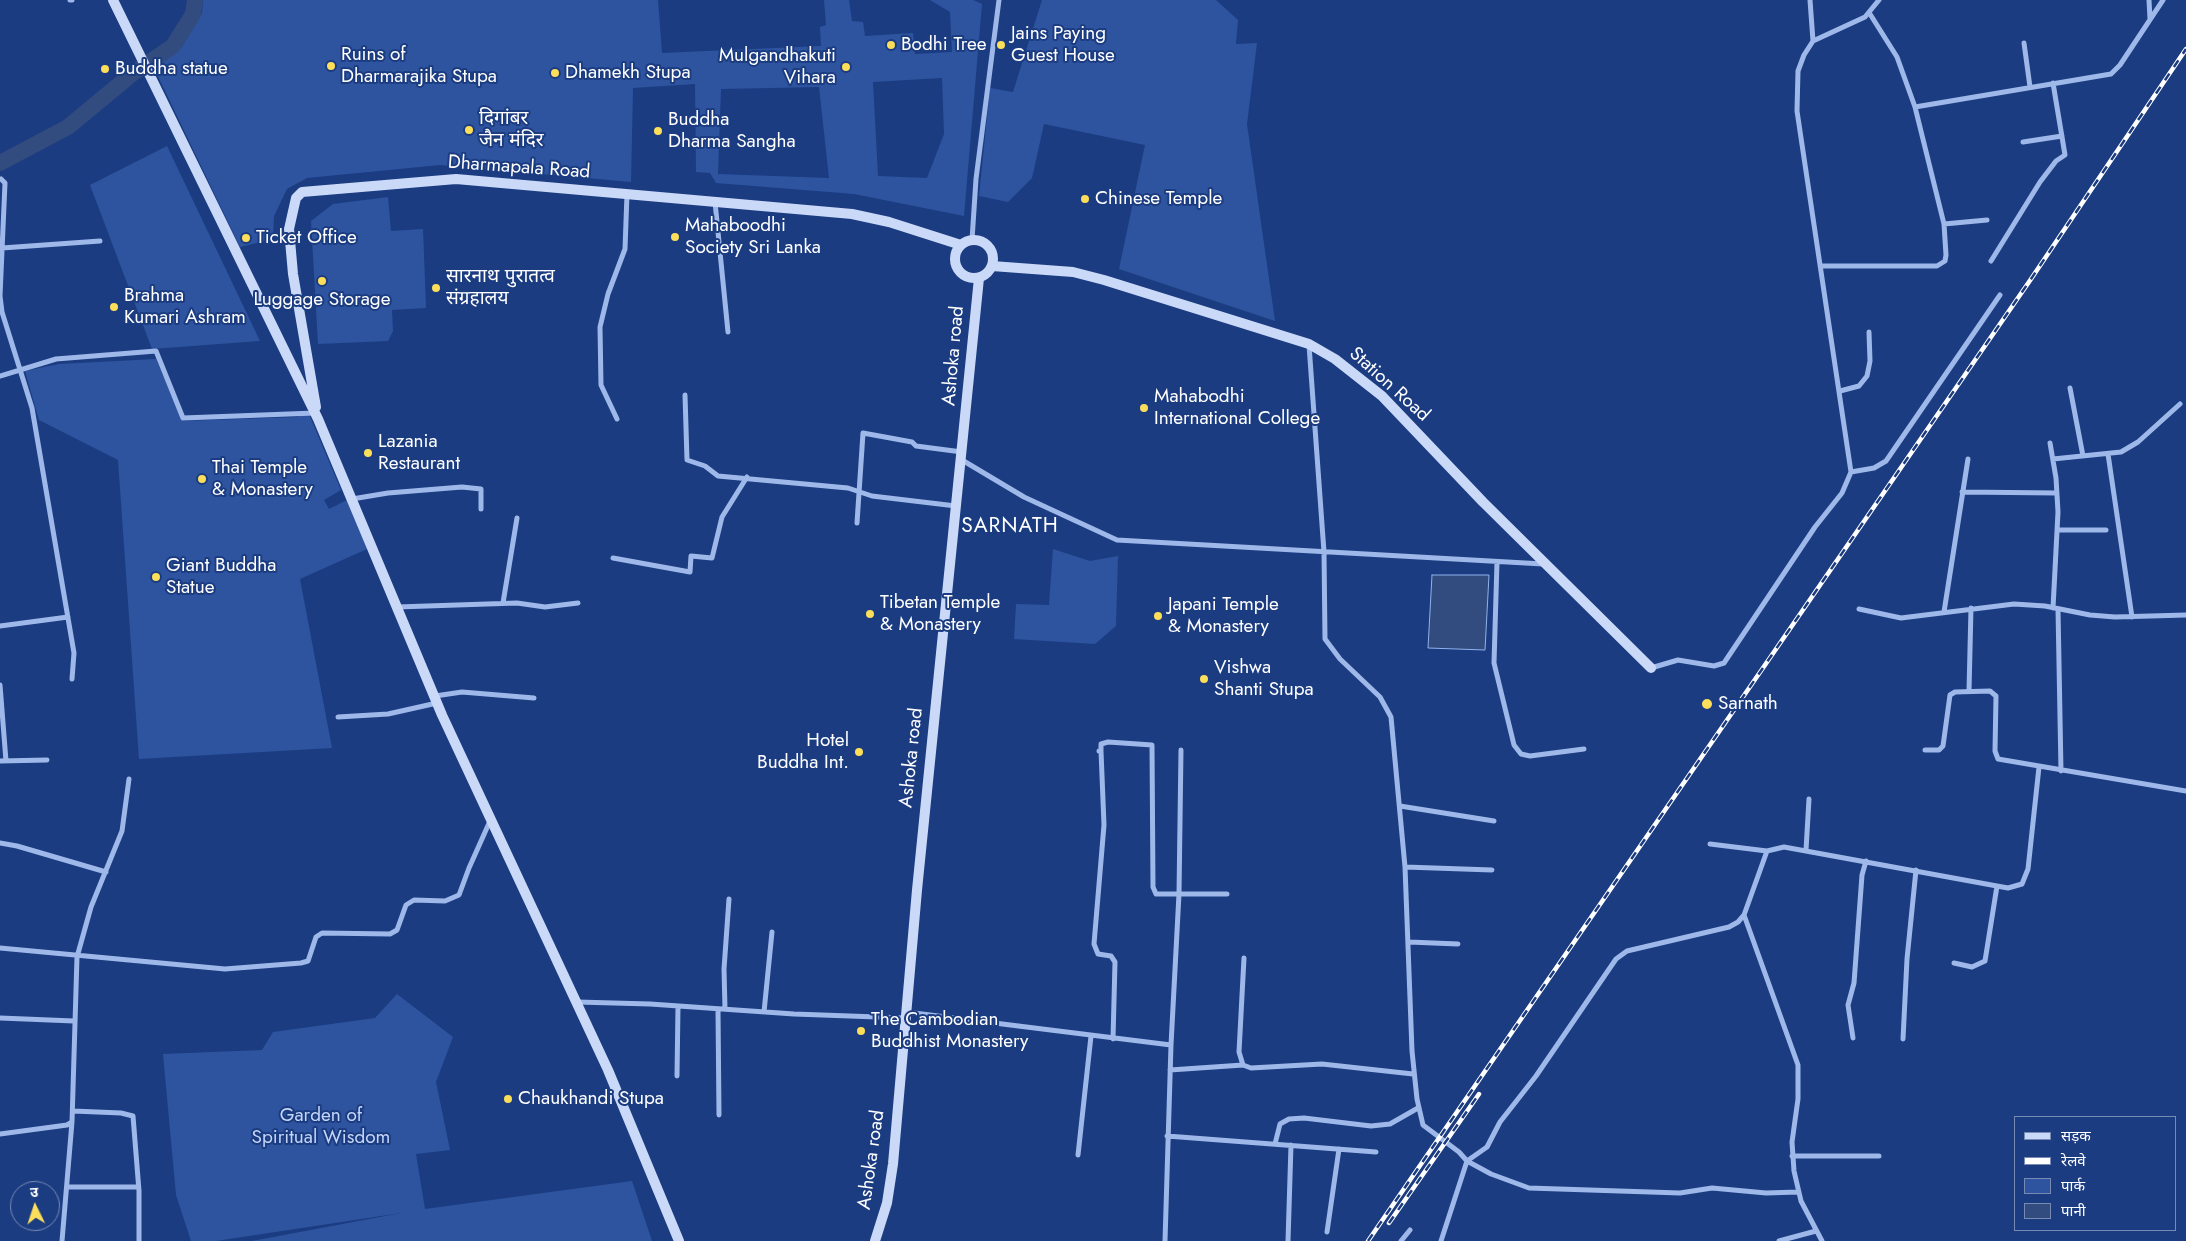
<!DOCTYPE html>
<meta charset="utf-8">
<style>
body{margin:0}
#map{position:relative;width:2186px;height:1241px;overflow:hidden;background:#1b3c81;font-family:Jost,"Noto Sans Devanagari",sans-serif}
canvas{display:block}
.legend{position:absolute;left:2014px;top:1116px;width:162px;height:115px;box-sizing:border-box;background:#1b3c81;border:1px solid #768ab3;margin:0;padding:6px 9px;list-style:none;font-size:15px;color:#fff}
.legend li{display:flex;align-items:center;gap:10px;height:25px}
.legend b{width:25px;border:1px solid #768ab3}
.north{position:absolute;left:10px;top:1181px;width:50px;height:50px;box-sizing:border-box;background:#1b3c81;border:1px solid #768ab3;border-radius:50%;rotate:356deg;font-size:14px;font-weight:700;line-height:20px;text-align:center;color:#fff}
.north::after{content:'';display:block;margin:auto;width:18px;height:22px;background:#fcde5a;clip-path:polygon(50% 0,100% 100%,50% 72%,0 100%)}
</style>
<div id="map">
<canvas width="2186" height="1241"></canvas>
<ul class="legend">
<li><b style="height:6px;background:#cad9f8"></b>सड़क</li>
<li><b style="height:6px;background:#fff"></b>रेलवे</li>
<li><b style="height:14px;background:#2e54a0"></b>पार्क</li>
<li><b style="height:14px;background:#324c7f"></b>पानी</li>
</ul>
<div class="north">उ</div>
</div>
<script>
const c = document.querySelector('canvas').getContext('2d');
c.lineJoin = 'round';
function fill(path, color) {
  c.fillStyle = color;
  c.fill(path, 'evenodd');
}
function toPath(rows) {
  const path = new Path2D();
  for (const r of rows) {
    if (r.length === 3) {
      path.moveTo(r[0] + r[2], r[1]);
      path.arc(r[0], r[1], r[2], 0, 2 * Math.PI);
      continue;
    }
    path.moveTo(r[0], r[1]);
    for (let i = 2; i < r.length; i += 2) path.lineTo(r[i], r[i + 1]);
  }
  return path;
}
function strokePath(path, color, width, dash) {
  c.strokeStyle = color;
  c.lineWidth = width;
  c.lineCap = dash ? 'butt' : 'round';
  c.setLineDash(dash || []);
  c.stroke(path);
}
function label(font, color, halo, rows, align = 'center') {
  c.font = font + ' Jost,"Noto Sans Devanagari",sans-serif';
  c.lineWidth = 4;
  c.setLineDash([]);
  c.textBaseline = 'middle';
  c.strokeStyle = halo;
  c.fillStyle = color;
  for (const [text, x, y, turn = 0] of rows) {
    c.save();
    c.translate(x, y);
    c.rotate((+turn || 0) * Math.PI / 180);
    c.textAlign = isNaN(turn) ? turn : align;
    if (halo) c.strokeText(text, 0, 0);
    c.fillText(text, 0, 0);
    c.restore();
  }
}
const green = toPath([
 [203,0,658,0,662,53,821,46,820,27,826,25,824,0,849,0,852,21,863,22,865,36,913,33,915,54,952,52,950,12,930,0,973,0,982,4,964,216,854,194,716,183,710,173,696,172,695,84,633,88,631,182,440,165,307,178,287,189,274,216,273,239,240,247,153,66,181,48,202,13],
 [942,78,944,134,927,178,878,176,873,82],
 [819,87,829,178,718,174,721,89],
 [1042,0,1216,0,1238,20,1236,44,1257,43,1247,124,1275,321,1119,269,1145,145,1044,124,1032,178,1008,202,979,196,990,88,1013,92],
 [167,146,260,341,152,349,90,185],
 [388,197,391,231,423,229,426,308,392,310,393,331,388,341,318,344,311,221,333,204],
 [156,359,183,421,297,417,308,412,341,490,324,500,329,509,347,500,367,549,300,579,332,748,139,759,118,460,39,420,25,371,59,364],
 [1053,549,1090,561,1118,556,1116,626,1095,644,1014,639,1016,604,1049,605],
 [397,994,453,1037,436,1082,450,1150,416,1154,425,1209,632,1181,652,1241,252,1241,401,1213,216,1241,191,1241,176,1195,163,1054,262,1050,273,1032,375,1018]
]);
const water = toPath([
 [1432,575,1489,575,1485,650,1428,648,1432,575]
]);
const river = toPath([
 [0,163,68,127,132,74,173,46,193,14,195,0]
]);
const street = toPath([
 [70,0,72,0],
 [1810,0,1813,41],
 [2149,0,2150,19],
 [2024,43,2030,87],
 [1915,107,2111,74,2120,65,2163,0],
 [2023,142,2062,136],
 [1,179,5,183,0,296,2,312,32,408,74,653,72,679],
 [715,202,728,332],
 [1944,224,1987,220],
 [972,240,976,179,999,0],
 [2,248,100,241],
 [1991,261,2040,182,2056,161,2065,155,2053,83],
 [1822,266,1937,266,1945,261,1946,255,1944,224,1915,107,1897,57,1870,14],
 [1309,345,1324,552,1325,639,1340,659,1380,697,1391,717,1405,867,1412,1051,1417,1099,1423,1125,1459,1152,1467,1161,1441,1241],
 [0,376,56,359,156,351,183,418,315,413],
 [2070,388,2083,456],
 [1840,391,1859,386,1867,376,1870,361,1869,332],
 [685,395,687,460,705,466,718,476,848,488,872,496,956,506],
 [617,419,601,385,600,327,608,294,625,249,627,194],
 [2050,443,2056,478,2058,512,2053,608],
 [2108,454,2132,617],
 [2053,459,2121,452,2138,442,2180,404],
 [962,460,1024,497,1117,540,1543,564],
 [1851,472,1874,468,1886,461,2000,295],
 [1962,492,2057,493],
 [352,499,388,493,462,487,481,489,481,509],
 [857,523,863,433,912,442,916,446,962,452],
 [2057,530,2106,530],
 [613,558,690,572,691,556,712,558,722,517,747,477],
 [1497,562,1494,663,1514,745,1521,754,1530,756,1584,749],
 [503,603,517,518],
 [397,607,517,603,545,607,578,603],
 [1859,609,1901,618,2014,604,2045,606,2090,615,2115,617,2186,615],
 [2058,609,2061,771],
 [1944,612,1968,459],
 [0,626,68,617],
 [1651,668,1678,660,1714,666,1724,663,1815,527,1842,493,1851,472,1797,111,1798,71,1804,55,1813,41,1865,17,1879,0],
 [0,685,6,761],
 [1969,691,1971,608],
 [435,696,462,692,534,698],
 [338,717,388,714,437,703],
 [1181,750,1179,894,1227,894],
 [1925,750,1939,750,1943,746,1950,695,1955,692,1990,691,1996,696,1995,751,1998,759,2186,791],
 [1099,751,1101,751,1101,744,1108,742,1152,745,1153,887,1156,894,1179,894,1171,1045],
 [1101,751,1104,825,1094,944,1098,954,1111,956,1115,962,1113,1039],
 [0,761,47,760],
 [1400,806,1494,821],
 [0,843,17,846,106,872],
 [1710,844,1767,851],
 [1806,850,1809,799],
 [1405,867,1492,870],
 [1744,915,1798,1065,1798,1099,1792,1142,1794,1171,1801,1201,1822,1241],
 [1409,942,1458,944],
 [0,948,225,969,301,963,308,961,316,937,322,933,390,934,397,930,406,905,414,900,445,901,459,895,469,868,490,821],
 [1244,958,1239,1052,1243,1065,1251,1068,1322,1064,1413,1074],
 [1954,963,1972,967,1985,961,1997,886],
 [577,1002,650,1004,794,1014,905,1018],
 [718,1009,719,1115],
 [725,1009,724,969,729,899],
 [764,1012,772,932],
 [906,1012,1171,1045,1165,1241],
 [0,1018,74,1021],
 [1853,1038,1848,1005,1854,983,1862,875,1866,861],
 [1903,1039,1907,959,1916,870],
 [1170,1070,1243,1065],
 [677,1076,678,1006],
 [73,1111,121,1113,133,1116,139,1191,139,1241],
 [0,1134,67,1125,72,1122,77,957,91,907,122,831,129,779],
 [1167,1136,1376,1152],
 [1275,1144,1280,1124,1289,1119,1304,1118,1371,1126,1390,1124,1418,1108],
 [1078,1155,1091,1036],
 [1792,1156,1879,1156],
 [67,1187,138,1187],
 [1798,1192,1766,1193,1712,1188,1680,1193,1529,1188,1491,1174,1467,1161,1487,1147,1500,1122,1536,1076,1616,959,1627,951,1729,927,1738,922,1744,915,1767,851,1784,847,1997,886,2008,888,2022,884,2028,869,2039,767],
 [1327,1232,1339,1149],
 [62,1241,72,1122],
 [1288,1241,1291,1145],
 [1401,1241,1410,1230],
 [1779,1241,1816,1231]
]);
const secondary = toPath([
 [113,0,318,419,442,715,608,1070,679,1241],
 [974,259,19],
 [992,266,1073,272,1104,280,1309,344,1335,359,1382,396,1483,502,1651,668],
 [316,407,293,274,289,229,296,198,302,192,456,179,852,214,889,222,961,245],
 [875,1241,887,1203,893,1164,917,890,979,278]
]);
const rail = toPath([
 [1389,1223,1479,1094],
 [1368,1241,2031,279,2186,49]
]);
const markers = [
 [891,45,5,"#fcde5a"],
 [1001,45,5,"#fcde5a"],
 [331,66,5,"#fcde5a"],
 [846,67,5,"#fcde5a"],
 [105,69,5,"#fcde5a"],
 [555,73,5,"#fcde5a"],
 [469,130,5,"#fcde5a"],
 [658,131,5,"#fcde5a"],
 [1085,199,5,"#fcde5a"],
 [675,237,5,"#fcde5a"],
 [246,238,5,"#fcde5a"],
 [322,281,5,"#fcde5a"],
 [436,288,5,"#fcde5a"],
 [114,307,5,"#fcde5a"],
 [1144,408,5,"#fcde5a"],
 [368,453,5,"#fcde5a"],
 [202,479,5,"#fcde5a"],
 [156,577,5,"#fcde5a"],
 [870,614,5,"#fcde5a"],
 [1158,616,5,"#fcde5a"],
 [1204,679,5,"#fcde5a"],
 [1707,704,6,"#fcde5a"],
 [859,752,5,"#fcde5a"],
 [861,1031,5,"#fcde5a"],
 [508,1099,5,"#fcde5a"]
];
const poiNames = [
 ["Jains Paying",1011,34],
 ["Guest House",1011,56],
 ["Bodhi Tree",901,45],
 ["Ruins of",341,55],
 ["Dharmarajika Stupa",341,77],
 ["Mulgandhakuti",836,56,"right"],
 ["Vihara",836,78,"right"],
 ["Buddha statue",115,69],
 ["Dhamekh Stupa",565,73],
 ["दिगांबर",479,119],
 ["जैन मंदिर",479,141],
 ["Buddha",668,120],
 ["Dharma Sangha",668,142],
 ["Chinese Temple",1095,199],
 ["Mahaboodhi",685,226],
 ["Society Sri Lanka",685,248],
 ["Ticket Office",256,238],
 ["सारनाथ पुरातत्व",446,277],
 ["संग्रहालय",446,299],
 ["Brahma",124,296],
 ["Kumari Ashram",124,318],
 ["Luggage Storage",322,300,"center"],
 ["Mahabodhi",1154,397],
 ["International College",1154,419],
 ["Lazania",378,442],
 ["Restaurant",378,464],
 ["Thai Temple",212,468],
 ["& Monastery",212,490],
 ["Giant Buddha",166,566],
 ["Statue",166,588],
 ["Tibetan Temple",880,603],
 ["& Monastery",880,625],
 ["Japani Temple",1168,605],
 ["& Monastery",1168,627],
 ["Vishwa",1214,668],
 ["Shanti Stupa",1214,690],
 ["Sarnath",1718,704],
 ["Hotel",849,741,"right"],
 ["Buddha Int.",849,763,"right"],
 ["The Cambodian",871,1020],
 ["Buddhist Monastery",871,1042],
 ["Chaukhandi Stupa",518,1099]
];
const streetNames = [
 ["Dharmapala Road",519,168,4],
 ["Ashoka road",954,356,-85],
 ["Station Road",1389,385,42],
 ["Ashoka road",912,758,-84],
 ["Ashoka road",872,1160,-82]
];
const parkNames = [
 ["Garden of",321,1116],
 ["Spiritual Wisdom",321,1138]
];
const quarterNames = [
 ["SARNATH",1010,527]
];
fill(green, '#2e54a0');
fill(water, '#324c7f');
strokePath(water, '#91b2ec', 1);
strokePath(river, '#324c7f', 16);
strokePath(street, '#9eb8ea', 5);
strokePath(secondary, '#cad9f8', 10);
strokePath(rail, '#fff', 4.5);
strokePath(rail, '#1b3c81', 2.5, [8]);
for (const [x, y, r, color] of markers) {
  const dot = new Path2D();
  dot.arc(x, y, r, 0, 2 * Math.PI);
  c.fillStyle = color;
  c.fill(dot);
  strokePath(dot, '#1b3c81', 2);
}
label('19px', '#fff', '#1b3c81', poiNames, 'left');
label('19px', '#fff', '#1b3c81', streetNames);
label('19px', '#c3d5f8', '#1b3c81', parkNames);
c.letterSpacing = '1px';
label('21px', '#fff', '#1b3c81', quarterNames);
c.letterSpacing = '0px';
</script>
